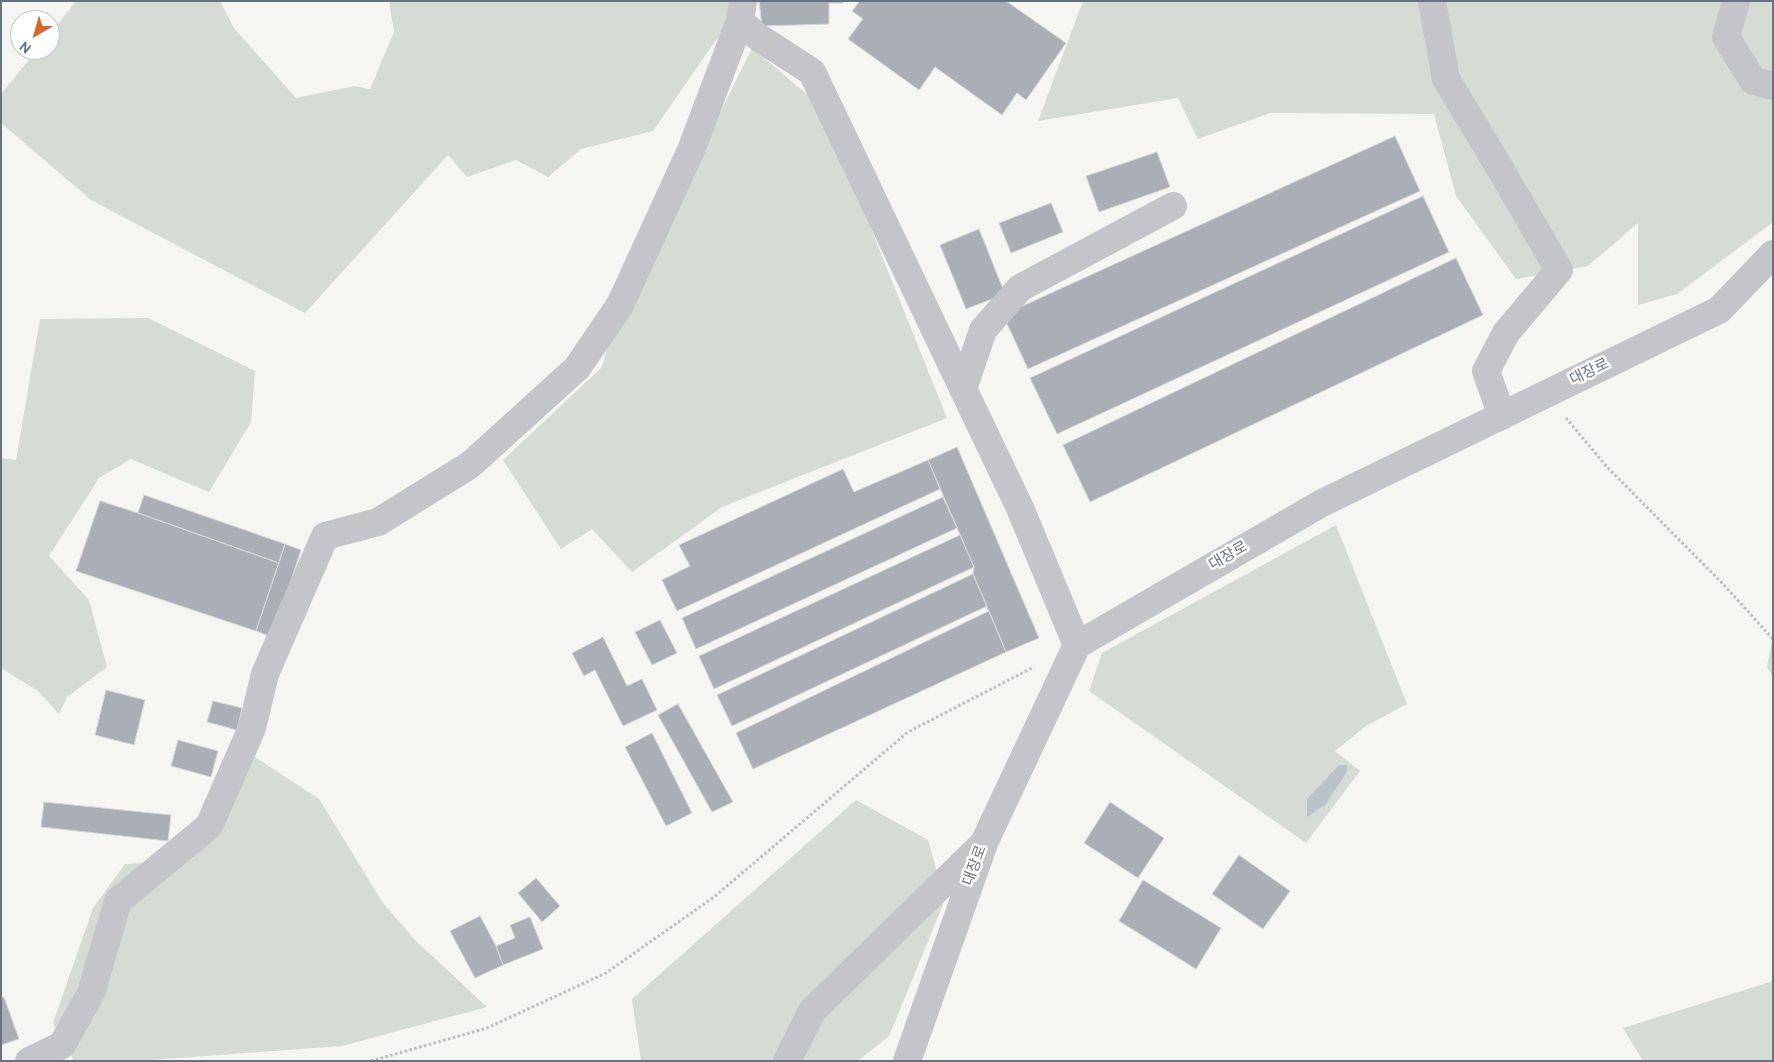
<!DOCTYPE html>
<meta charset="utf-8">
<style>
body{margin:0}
#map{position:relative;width:1774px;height:1062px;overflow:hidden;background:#f5f5f2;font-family:Overpass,sans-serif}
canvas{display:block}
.frame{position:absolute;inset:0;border:2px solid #667281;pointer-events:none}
.north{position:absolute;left:10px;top:10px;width:50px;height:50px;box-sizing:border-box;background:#fff;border:1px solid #c2c7cd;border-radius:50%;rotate:218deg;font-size:14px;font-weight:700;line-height:20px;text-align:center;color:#667281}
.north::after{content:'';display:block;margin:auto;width:18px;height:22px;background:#d9652d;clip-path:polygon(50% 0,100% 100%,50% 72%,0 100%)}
</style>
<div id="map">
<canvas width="1774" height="1062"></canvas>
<div class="frame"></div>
<div class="north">N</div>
</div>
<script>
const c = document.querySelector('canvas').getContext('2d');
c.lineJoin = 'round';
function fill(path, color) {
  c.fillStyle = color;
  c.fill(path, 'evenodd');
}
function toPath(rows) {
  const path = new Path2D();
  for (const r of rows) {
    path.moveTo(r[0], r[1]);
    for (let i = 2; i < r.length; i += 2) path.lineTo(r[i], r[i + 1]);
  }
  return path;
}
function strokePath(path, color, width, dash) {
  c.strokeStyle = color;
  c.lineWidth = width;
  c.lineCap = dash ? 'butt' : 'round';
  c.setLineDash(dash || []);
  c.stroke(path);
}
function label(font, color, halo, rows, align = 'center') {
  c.font = font + ' Overpass,"Noto Sans KR",sans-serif';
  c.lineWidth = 5;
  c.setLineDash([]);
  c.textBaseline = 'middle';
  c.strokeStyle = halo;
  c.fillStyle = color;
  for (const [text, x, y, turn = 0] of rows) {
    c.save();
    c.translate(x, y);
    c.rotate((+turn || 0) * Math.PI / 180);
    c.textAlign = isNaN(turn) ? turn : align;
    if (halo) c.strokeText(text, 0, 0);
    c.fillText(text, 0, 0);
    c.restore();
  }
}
const green = toPath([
 [76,1,220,1,234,28,296,98,355,86,370,89,394,32,389,1,734,1,729,27,716,40,653,131,581,149,548,177,516,160,467,177,448,155,305,313,91,200,1,123,1,94,37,50,50,50,50,34],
 [1083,1,1773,1,1773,222,1677,294,1638,305,1638,223,1588,266,1516,279,1456,196,1434,114,1270,113,1198,139,1178,98,1038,121],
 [752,48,822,107,947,418,722,507,632,572,592,529,561,549,503,460,602,367,611,335],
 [148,318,255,371,251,422,209,492,131,459,99,478,49,556,89,600,107,667,67,697,59,714,38,691,1,668,1,458,16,460,40,319],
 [1336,525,1407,704,1366,726,1335,751,1360,771,1306,843,1089,691,1102,653],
 [1773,635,1773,677,1767,667],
 [252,755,319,799,383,903,416,941,487,1007,342,1046,137,1061,74,1061,53,1023,93,908,125,864,145,863,217,807],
 [856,800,928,840,945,900,889,1036,858,1061,641,1061,632,999],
 [1773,981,1773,1061,1643,1061,1623,1028]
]);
const water = toPath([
 [1339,765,1347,765,1347,772,1325,805,1307,817,1307,799]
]);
const building = toPath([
 [759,1,843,1,843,3,829,3,829,24,762,26,759,1],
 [860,1,1006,1,1066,43,1026,100,1017,93,1002,115,935,67,919,90,848,39,863,19,852,11,860,1],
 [1395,136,1420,191,1028,369,1003,315,1395,136],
 [1157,152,1170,187,1099,212,1086,176,1157,152],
 [1423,196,1449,252,1057,434,1030,378,1423,196],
 [1051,203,1063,232,1011,253,999,223,1051,203],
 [979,229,1005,294,966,309,940,245,979,229],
 [1456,258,1483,315,1090,502,1063,445,1456,258],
 [957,447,1039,638,1006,652,973,574,974,567,928,460,957,447],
 [928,460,940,489,677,611,662,580,690,566,679,545,843,469,854,492,928,460],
 [144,495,285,544,279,563,138,513,144,495],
 [943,497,957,528,696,649,682,618,943,497],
 [100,501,138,513,279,563,256,631,76,571,100,501],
 [960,535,974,567,714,689,699,656,960,535],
 [285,544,301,550,272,637,256,631,285,544],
 [973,574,987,606,732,726,717,695,973,574],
 [989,611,1006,652,753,769,736,733,989,611],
 [660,620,677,653,652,665,635,632,660,620],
 [603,637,627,686,642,679,657,710,623,726,595,670,584,676,572,653,603,637],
 [106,690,145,700,134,745,95,735,106,690],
 [213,701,242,708,237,730,207,722,213,701],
 [678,704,733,802,712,812,658,715,678,704],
 [652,733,692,813,666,826,625,747,652,733],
 [178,740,218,751,211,777,171,766,178,740],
 [44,802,171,815,168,841,41,827,44,802],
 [1110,802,1164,838,1138,878,1084,843,1110,802],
 [1239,855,1290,891,1263,929,1212,894,1239,855],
 [536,878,560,906,542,922,518,893,536,878],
 [1143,880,1221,928,1196,969,1119,921,1143,880],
 [480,916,496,946,503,965,475,978,450,931,480,916],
 [530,917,543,949,503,965,496,946,515,938,510,925,530,917],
 [4,997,19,1039,1,1045,1,998,4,997]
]);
const path = toPath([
 [1566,418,1607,467,1723,584,1773,639],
 [371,1061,487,1028,606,973,714,897,908,732,1034,667]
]);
const minor = toPath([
 [743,1,740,21,758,37,812,72,1020,508,1077,645],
 [1432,1,1446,79,1495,160,1559,270,1506,333,1486,371,1502,416],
 [1736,1,1726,37,1753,81,1773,86],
 [963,389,983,330,1020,288,1173,206],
 [29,1061,62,1045,91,993,118,901,209,826,252,728,265,674,325,536,378,522,470,465,577,368,620,305,691,150,740,21],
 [787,1061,812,1011,979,848],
 [907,1061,984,843,1077,645,1322,503,1719,310,1773,254]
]);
const streetNames = [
 ["대장로",1590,373,-26],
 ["대장로",1229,557,-30],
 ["대장로",976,866,-70]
];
fill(green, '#d5dcd3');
fill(water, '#bac3c8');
fill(building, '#a9afb5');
strokePath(building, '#d6d6d4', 1);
strokePath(path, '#babcbe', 3, [2.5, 2.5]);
strokePath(minor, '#c3c5c9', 28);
label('15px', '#667281', '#fff', streetNames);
</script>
